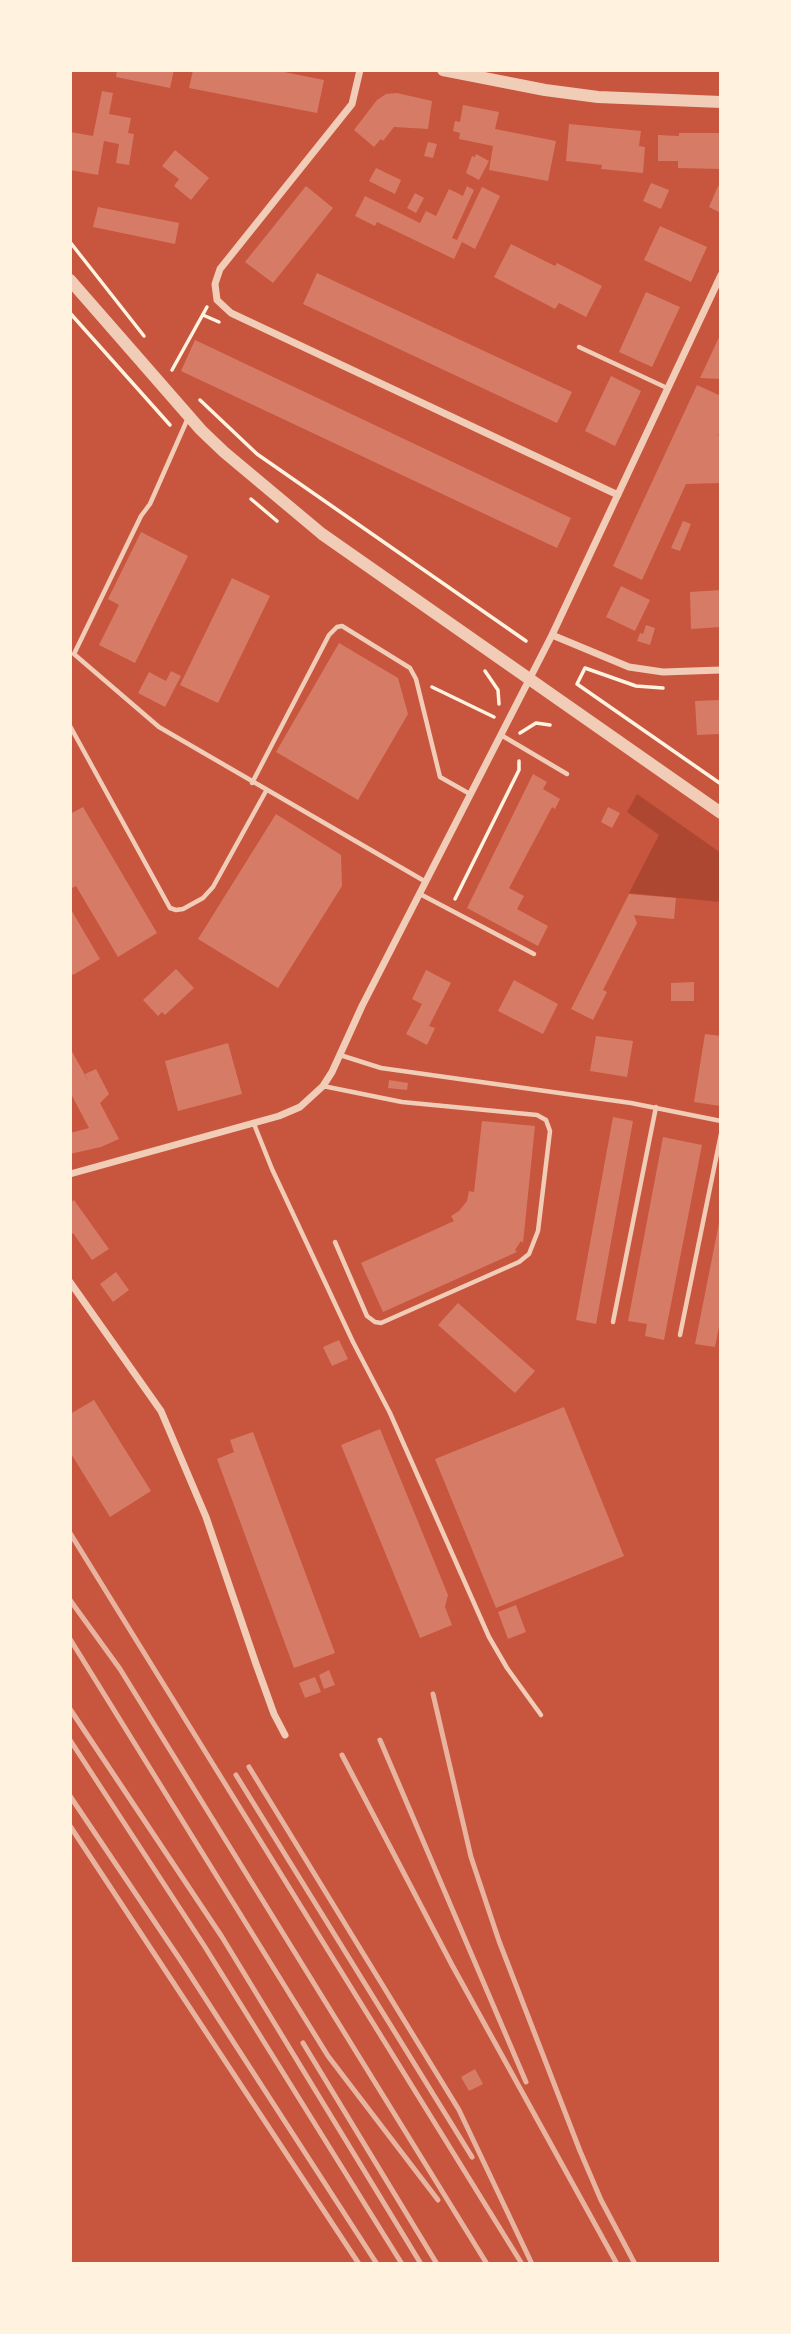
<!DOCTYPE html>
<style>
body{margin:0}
#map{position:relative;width:791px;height:2334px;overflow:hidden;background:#c8553d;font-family:"PT Sans",sans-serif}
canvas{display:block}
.frame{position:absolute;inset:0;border:72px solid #fff3e0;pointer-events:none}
</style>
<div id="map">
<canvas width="791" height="2334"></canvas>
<div class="frame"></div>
</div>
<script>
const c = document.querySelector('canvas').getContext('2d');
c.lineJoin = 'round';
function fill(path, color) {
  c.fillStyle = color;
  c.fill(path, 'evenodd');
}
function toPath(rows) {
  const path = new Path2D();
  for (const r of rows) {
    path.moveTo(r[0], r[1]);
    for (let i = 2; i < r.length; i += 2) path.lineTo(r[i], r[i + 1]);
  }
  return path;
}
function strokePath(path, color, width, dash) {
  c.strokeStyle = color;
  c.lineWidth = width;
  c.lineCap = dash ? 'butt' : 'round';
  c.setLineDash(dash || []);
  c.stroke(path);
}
const green = toPath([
 [637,794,721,853,721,902,629,893,659,835,627,812]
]);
const building = toPath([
 [117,70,174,70,170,88,116,77],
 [193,70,274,70,324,80,317,113,189,88],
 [102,91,113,93,109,114,131,118,128,133,134,134,129,165,116,163,119,144,104,141,98,175,70,170,70,132,93,136],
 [397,93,432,101,428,129,394,127,383,141,381,139,374,147,354,130,377,100,386,94],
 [463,105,499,112,495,129,556,141,548,181,489,170,493,146,459,139,460,133,453,131,455,121,460,122],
 [569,124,641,131,639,146,645,147,643,173,601,169,602,165,566,161],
 [679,133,721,133,721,169,678,168,678,161,658,161,658,135,679,136],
 [428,142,437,144,433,158,424,156],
 [175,150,209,178,191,200,174,186,179,179,162,166],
 [476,154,489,161,479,180,466,173,472,156,475,157],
 [376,168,401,180,395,194,369,181],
 [651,183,669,190,661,209,643,201],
 [306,186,333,208,273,283,245,262],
 [467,186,474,190,452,238,457,240,482,187,500,196,475,249,462,242,454,259,377,222,375,226,355,216,365,196,420,223,426,211,436,216,449,189,463,196],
 [718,186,721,188,721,213,709,207],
 [415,193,424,198,416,213,407,208],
 [98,207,179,223,175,244,93,227],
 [660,226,707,247,691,282,644,260],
 [511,244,555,266,557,263,602,286,586,317,559,303,555,309,494,277],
 [317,273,572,392,557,423,303,304],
 [646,292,680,307,652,367,619,352],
 [721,333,721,379,700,378],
 [195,340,571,518,557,548,181,371],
 [611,376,641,391,615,446,585,431],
 [697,385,721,396,721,428,718,436,721,436,721,483,686,484,642,580,613,566],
 [683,521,691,524,680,551,671,548],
 [141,532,188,556,135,663,99,645,119,605,108,599],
 [232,578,270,596,218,703,180,685],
 [621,586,650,600,635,631,606,617],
 [721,590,721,627,691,629,690,592],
 [646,625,655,628,650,645,637,641,640,633,643,634],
 [339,643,398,678,408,714,358,800,276,752],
 [171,671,181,676,165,707,138,693,149,672,166,681],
 [721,700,721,734,697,735,695,701],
 [533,774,547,782,543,789,560,799,555,809,552,807,509,888,524,896,517,909,548,926,538,946,467,908],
 [83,807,157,933,118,957,76,886,70,889,70,814],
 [608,807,620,813,612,828,601,822],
 [276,814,341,855,342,886,278,988,198,939],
 [629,894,676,898,674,919,634,915,637,923,603,990,607,992,593,1020,571,1009],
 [70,908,100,959,73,975,70,971],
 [176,969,194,988,165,1015,162,1012,158,1016,143,1000],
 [426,970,451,983,429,1026,435,1028,427,1045,406,1034,422,1004,412,999],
 [514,980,558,1004,543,1034,498,1011],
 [694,982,694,1001,671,1001,671,983],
 [705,1034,721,1036,720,1106,694,1102],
 [596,1036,633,1041,627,1077,590,1071],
 [228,1043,242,1094,178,1111,165,1061],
 [70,1048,90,1084,85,1074,96,1069,109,1094,100,1103,119,1139,101,1147,70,1154,70,1133,89,1128,70,1092],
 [389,1080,408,1083,407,1090,388,1088],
 [613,1117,633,1121,596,1324,576,1320],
 [482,1121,535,1126,523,1243,521,1241,515,1250,517,1252,383,1312,361,1263,454,1221,451,1216,459,1211,467,1201,469,1191,474,1192],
 [663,1137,702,1145,664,1340,645,1336,647,1324,628,1321],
 [74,1200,109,1249,92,1260,73,1233,70,1236,70,1203],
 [720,1218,721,1316,715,1347,695,1344],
 [116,1272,129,1290,113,1302,100,1284],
 [458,1303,535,1371,515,1393,438,1325],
 [339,1340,348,1359,332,1366,323,1347],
 [94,1400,151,1491,110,1517,70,1452,70,1414],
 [564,1407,624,1556,496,1608,435,1459],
 [380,1429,448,1595,445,1607,452,1625,420,1638,341,1445],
 [253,1432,335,1653,294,1668,217,1459,234,1452,230,1440],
 [516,1605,526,1632,508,1639,498,1612],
 [329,1670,335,1685,324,1689,319,1675],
 [315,1677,321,1692,305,1698,299,1683],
 [475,2069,483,2084,469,2091,461,2077]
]);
const path = toPath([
 [70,242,144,336],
 [70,313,170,425],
 [203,315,219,322],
 [172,370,207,307],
 [200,400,257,454,526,641],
 [251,499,277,521],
 [485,671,498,690,499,704],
 [432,687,494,717],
 [663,688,636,686,585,668,577,684,721,784],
 [520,733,536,723,550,725],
 [455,899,519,770,519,761]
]);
const service = toPath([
 [579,347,667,388],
 [188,418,150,504,141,516,74,654,159,727,426,882],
 [70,726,170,908,176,910,183,909,203,898,213,887,266,791],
 [501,735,567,774],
 [252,783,329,635,337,627,342,626,410,668,416,679,440,777,470,794],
 [420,894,534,954],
 [340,1055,381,1068,631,1103,721,1121],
 [323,1086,402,1102,537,1115,546,1120,550,1131,538,1231,529,1254,519,1262,381,1323,375,1322,367,1316,335,1242],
 [254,1124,272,1169,353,1342,390,1413,489,1637,507,1668,541,1715],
 [613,1322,656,1107],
 [680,1335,721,1134]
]);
const minor = toPath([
 [360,70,352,104,220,269,215,284,217,300,231,313,618,495],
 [552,635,629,667,663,672,721,670],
 [70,1174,279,1116,300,1107,323,1086,332,1072,362,1006,552,635,721,275],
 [70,1282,161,1411,206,1517,256,1664,274,1714,285,1735]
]);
const tertiary = toPath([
 [443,70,545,90,598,97,721,102],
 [70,280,201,430,224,452,322,534,721,813]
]);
const rail = toPath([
 [70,1533,522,2264],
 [70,1600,120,1669,487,2264],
 [70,1639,328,2056,438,2200],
 [433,1694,471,1857,499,1941,580,2151,601,2200,635,2264],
 [70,1709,222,1937,421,2264],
 [70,1740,205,1947,402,2264],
 [380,1740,526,2082],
 [342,1755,452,1965,617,2264],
 [249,1767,459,2110,532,2264],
 [236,1775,472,2157],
 [70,1796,183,1964,377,2264],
 [70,1826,359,2264],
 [303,2043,437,2264]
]);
fill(green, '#ae4732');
fill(building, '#d67c66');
strokePath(path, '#fff3e0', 3.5);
strokePath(service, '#f1ccb7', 4.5);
strokePath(minor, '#f1ccb7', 7);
strokePath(tertiary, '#f1ccb7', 12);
strokePath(rail, '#e9b49f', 5);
</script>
